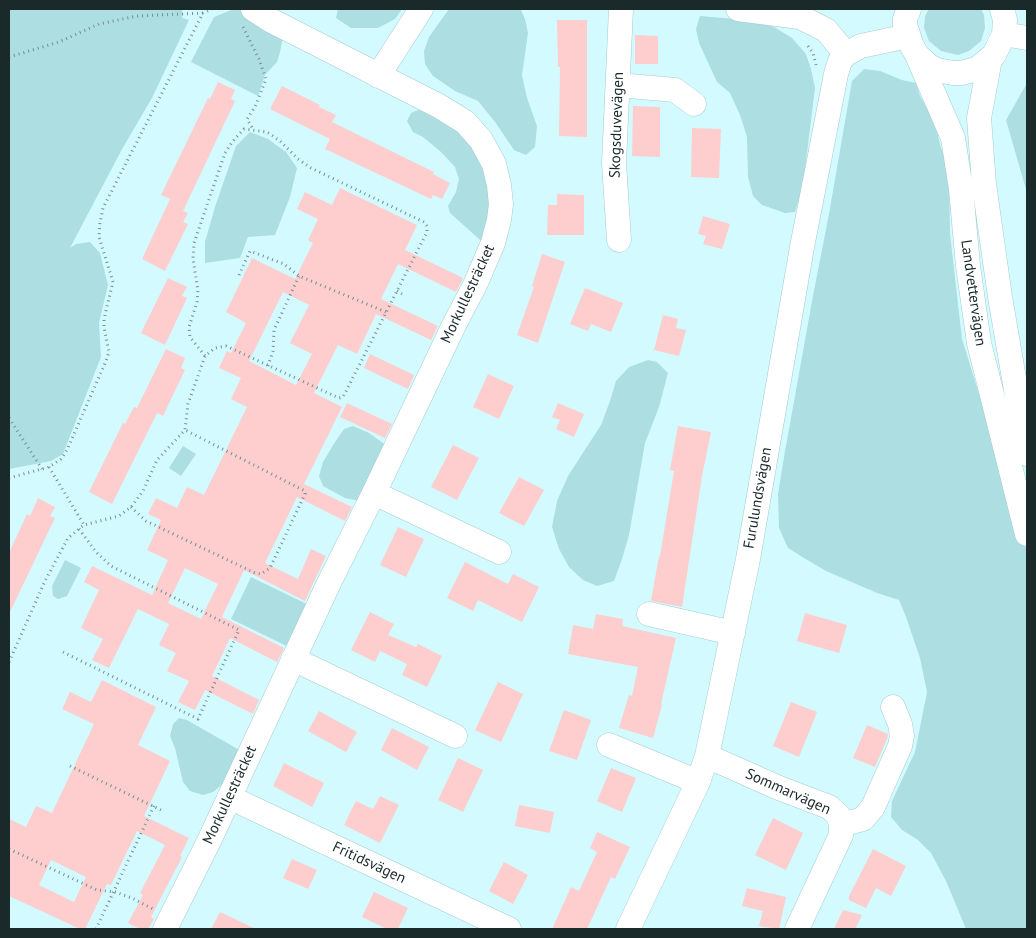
<!DOCTYPE html>
<meta charset="utf-8">
<style>
body{margin:0}
#map{position:relative;width:1036px;height:938px;overflow:hidden;background:#d3fbff;font-family:"PT Sans",sans-serif}
canvas{display:block}
.frame{position:absolute;inset:0;border:10px solid #1a292a;pointer-events:none}
</style>
<div id="map">
<canvas width="1036" height="938"></canvas>
<div class="frame"></div>
</div>
<script>
const c = document.querySelector('canvas').getContext('2d');
c.lineJoin = 'round';
function fill(path, color) {
  c.fillStyle = color;
  c.fill(path, 'evenodd');
}
function toPath(rows) {
  const path = new Path2D();
  for (const r of rows) {
    path.moveTo(r[0], r[1]);
    for (let i = 2; i < r.length; i += 2) path.lineTo(r[i], r[i + 1]);
  }
  return path;
}
function strokePath(path, color, width, dash) {
  c.strokeStyle = color;
  c.lineWidth = width;
  c.lineCap = dash ? 'butt' : 'round';
  c.setLineDash(dash || []);
  c.stroke(path);
}
function label(font, color, halo, rows, align = 'center') {
  c.font = font + ' "PT Sans",sans-serif';
  c.lineWidth = 4.5;
  c.setLineDash([]);
  c.textBaseline = 'middle';
  c.strokeStyle = halo;
  c.fillStyle = color;
  for (const [text, x, y, turn = 0] of rows) {
    c.save();
    c.translate(x, y);
    c.rotate((+turn || 0) * Math.PI / 180);
    c.textAlign = isNaN(turn) ? turn : align;
    if (halo) c.strokeText(text, 0, 0);
    c.fillText(text, 0, 0);
    c.restore();
  }
}
const green = toPath([
 [9,9,182,9,182,18,189,20,152,98,121,151,70,248,76,244,90,242,100,253,108,285,99,323,101,357,63,454,51,461,9,469],
 [234,9,242,9,283,37,280,52,277,62,265,75,258,96,191,62,214,17],
 [338,9,402,9,395,19,378,28,351,28,336,18],
 [449,9,521,10,525,19,528,33,522,75,527,98,537,126,535,147,526,155,514,150,495,122,478,101,455,91,433,76,425,64,424,51,429,37],
 [929,9,981,9,984,15,985,28,981,41,969,51,958,55,941,51,929,41,924,28,925,16],
 [700,16,748,20,774,27,792,38,806,54,811,69,815,88,803,185,795,212,785,213,762,205,753,196,748,177,747,137,740,115,730,93,717,82,699,43,696,29],
 [864,69,880,71,902,80,916,83,920,96,935,122,940,145,949,169,950,234,962,339,1027,549,1027,929,966,929,946,881,931,853,918,840,902,830,891,817,892,801,915,752,927,692,920,658,906,617,899,600,877,593,826,571,804,558,788,548,779,528,778,494,784,457,812,301,829,214,852,81],
 [1027,83,1027,193,1006,120],
 [420,109,463,133,494,176,488,247,450,213,448,206,456,192,459,179,455,167,441,152,423,137,413,132,407,121,411,113],
 [250,132,268,139,286,152,297,168,290,197,275,235,248,237,240,258,205,263,205,242,215,207,236,146],
 [648,360,657,362,668,373,659,407,645,443,629,535,622,559,614,581,597,586,583,580,569,567,559,549,552,527,557,501,568,476,601,425,610,401,616,381,629,367],
 [353,426,369,433,390,448,359,501,345,498,323,486,319,476,323,462,335,442,344,429],
 [183,446,196,454,181,476,169,468],
 [65,560,81,568,67,596,58,599,53,596,52,586],
 [251,577,317,609,297,651,231,619],
 [179,718,187,720,241,751,224,783,213,792,203,795,190,791,183,782,175,748,170,736,173,724]
]);
const building = toPath([
 [557,20,587,20,587,137,559,136,560,67,558,67],
 [635,35,658,36,658,64,635,64],
 [218,82,235,90,231,99,235,101,183,211,188,213,183,222,188,224,165,271,142,259,170,199,161,195,208,98,210,99],
 [282,86,320,105,319,107,336,115,332,122,434,172,433,174,450,183,442,199,433,195,431,199,325,149,330,139,270,109],
 [633,106,660,107,660,157,632,156],
 [692,128,721,129,719,178,691,177],
 [340,188,417,225,405,250,463,278,456,292,398,264,381,299,438,326,431,340,376,314,357,354,338,345,314,393,342,407,304,484,352,507,345,521,297,497,265,563,298,579,311,549,326,556,305,601,244,570,222,617,284,648,277,662,230,638,212,676,259,700,253,714,205,690,195,710,178,702,189,681,167,671,176,653,159,645,169,624,138,609,109,668,92,660,103,639,81,628,99,590,84,582,92,566,152,595,168,560,147,550,161,520,148,514,156,498,177,508,187,487,204,495,247,407,231,399,241,378,219,368,227,351,231,353,246,323,226,312,252,258,295,279,313,243,308,240,318,219,297,209,305,192,332,205],
 [283,292,309,305,290,343,312,354,296,385,249,361],
 [185,568,218,584,201,619,168,603],
 [557,194,584,195,584,235,547,235,548,205,557,205],
 [703,216,730,224,722,249,703,244,706,236,698,234],
 [542,254,565,262,538,343,517,335,534,287,532,286],
 [168,278,187,287,182,296,187,298,165,345,141,333],
 [585,288,623,303,611,332,591,324,588,331,570,324],
 [663,315,678,319,676,328,686,330,679,356,654,350],
 [166,349,185,358,181,368,185,370,163,416,157,413,112,504,89,492,123,423,125,424,134,407,137,408],
 [370,354,414,375,408,389,364,368],
 [488,374,514,386,499,419,473,407],
 [347,403,392,424,385,438,340,417],
 [558,403,584,414,574,437,556,429,560,420,552,417],
 [678,426,711,432,702,476,682,607,651,601,659,556,660,556,674,471,670,470],
 [453,445,479,458,457,500,431,487],
 [519,477,544,490,524,526,499,513],
 [38,498,55,507,50,516,55,518,9,614,9,553,27,514,30,516],
 [398,527,424,539,406,577,380,565],
 [465,562,508,584,513,574,539,587,522,622,478,600,473,611,447,598],
 [370,612,394,624,388,635,416,647,418,644,442,656,427,687,402,675,407,664,380,651,375,662,351,650],
 [805,613,847,625,839,653,797,641],
 [596,614,623,619,622,626,676,638,661,704,662,705,653,738,619,728,629,695,632,696,638,667,568,654,573,625,593,629],
 [102,680,156,707,138,745,170,761,144,816,189,838,180,856,182,857,151,917,154,919,148,929,140,929,128,923,143,895,140,893,165,845,137,831,111,885,107,884,85,929,80,929,9,896,9,819,26,827,36,806,52,813,94,724,62,709,70,692,91,702],
 [51,860,86,877,74,902,39,885],
 [498,682,523,694,501,742,475,730],
 [791,702,817,712,799,757,773,746],
 [564,710,591,720,577,760,549,751],
 [319,711,357,732,346,752,308,731],
 [867,725,888,734,887,739,875,767,853,758],
 [392,728,429,747,417,770,381,750],
 [458,758,483,770,463,812,438,800],
 [284,763,324,783,312,807,273,786],
 [611,768,636,778,622,812,597,801],
 [380,796,399,805,380,843,344,825,356,801,373,809],
 [519,805,554,812,550,833,515,826],
 [773,818,803,833,786,870,755,855],
 [597,832,630,847,615,879,611,877,587,929,552,929,571,887,579,891,597,852,590,848],
 [873,849,906,866,891,896,876,888,866,908,849,900,849,896],
 [292,859,317,870,308,889,283,878],
 [504,862,528,875,513,904,489,891],
 [747,888,786,897,779,929,759,926,763,911,742,906],
 [374,892,408,908,398,929,387,929,362,917],
 [843,910,862,915,855,929,834,929],
 [220,912,256,929,211,929]
]);
const path = toPath([
 [243,27,259,59,266,79,255,107,247,119,253,129],
 [808,46,813,53,816,65],
 [9,57,59,42,99,24,137,16,203,13],
 [239,275,250,251,284,264,299,276,386,312],
 [397,291,402,294],
 [268,366,273,351,274,330,299,276],
 [9,418,42,469],
 [49,467,84,525],
 [9,478,49,467,61,459,67,450,106,361,109,352,104,327,104,319,113,282,99,237,100,223,103,208,203,13,212,9],
 [131,507,146,521,255,573,261,574,270,568,305,494,305,491,185,430],
 [63,652,198,719,239,630,111,566,96,552,79,529],
 [9,662,45,581,68,538,84,525,119,516,131,507,143,491,157,460,185,430,188,404,205,356,215,348,226,346,339,398,343,397,427,232,427,226,424,222,311,168,298,159,280,141,267,132,244,129,233,141,225,153,194,243,193,259,198,291,197,302,189,327,190,337,205,356],
 [70,766,163,811],
 [9,849,97,890,115,892,132,898,153,909],
 [96,929,154,806]
]);
const minor = toPath([
 [738,9,800,17,826,30,846,54],
 [909,9,905,19,905,25,912,46,917,55,929,66,937,70,953,73,961,73,977,69,994,55,1004,34,1005,20,1002,9],
 [1004,34,1027,38],
 [917,55,953,138,961,189,968,266,979,343,1027,534],
 [990,59,979,118,984,184,1000,297,1027,454],
 [378,76,421,9],
 [618,85,675,90,694,104],
 [619,240,614,163,621,9],
 [374,493,499,552],
 [649,614,733,633],
 [293,659,455,736],
 [609,745,698,782],
 [707,756,779,788,829,807,838,815,841,825,841,835,797,929],
 [229,797,509,929],
 [841,825,863,819,873,807,900,746,902,736,900,724,893,707],
 [165,929,210,839,328,585,374,493,455,323,475,285,493,243,499,220,501,204,499,185,494,164,481,140,465,122,439,106,270,20,253,9],
 [628,929,698,782,707,756,748,559,802,247,836,74,840,61,846,54,861,46,908,36]
]);
const streetNames = [
 ["Skogsduvevägen",617,125,-88],
 ["Landvettervägen",973,293,82],
 ["Morkullesträcket",468,294,-65],
 ["Furulundsvägen",758,498,-80],
 ["Sommarvägen",788,792,24],
 ["Morkullesträcket",230,795,-65],
 ["Fritidsvägen",369,863,25]
];
fill(green, '#acdee2');
fill(building, '#fecdce');
strokePath(minor, '#a5cccf', 25);
strokePath(path, '#748f92', 3, [1, 4]);
strokePath(minor, '#fff', 24);
label('15px', '#1a292a', '#fff', streetNames);
</script>
